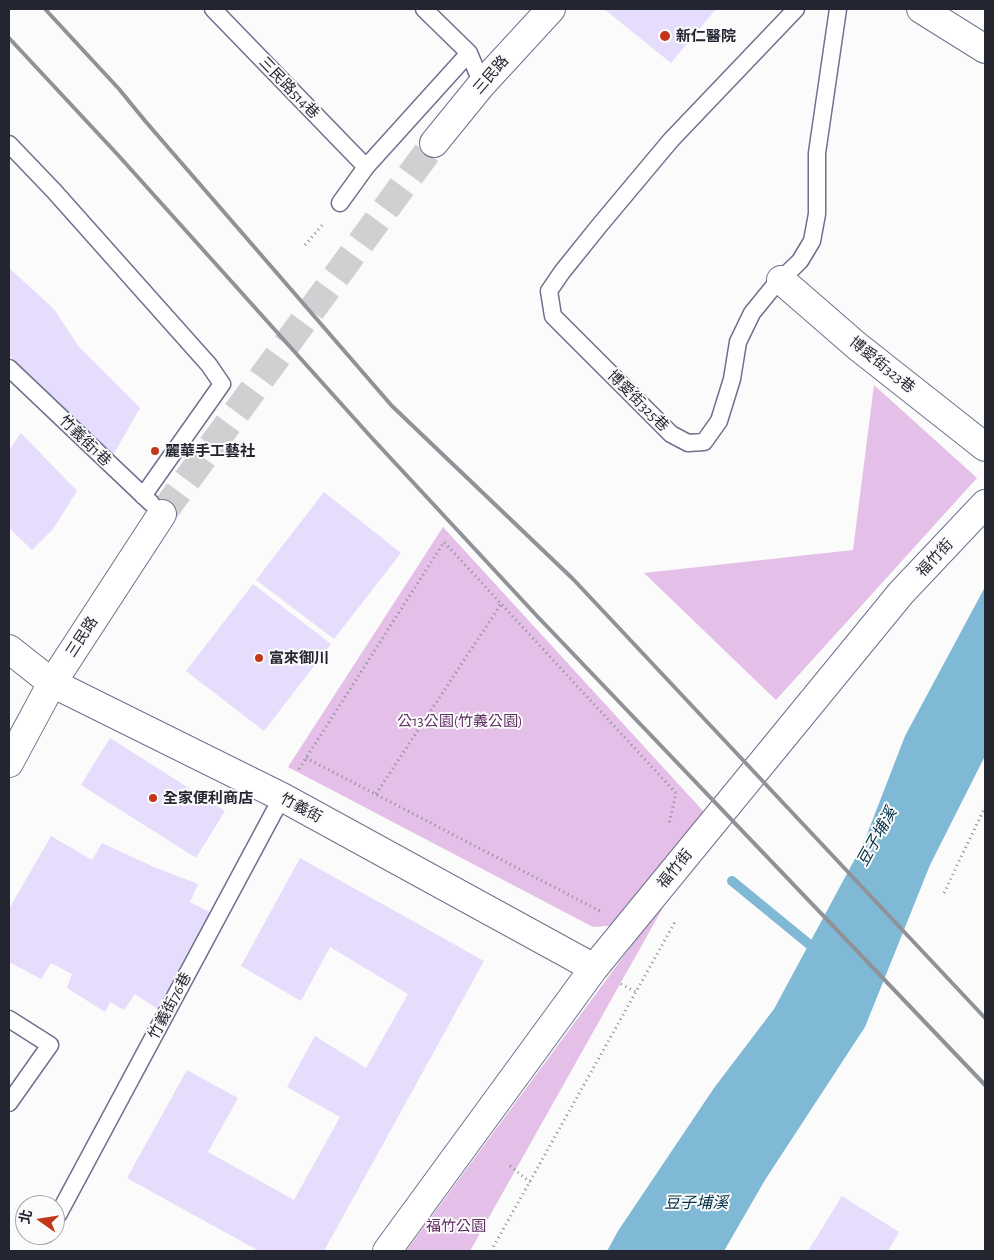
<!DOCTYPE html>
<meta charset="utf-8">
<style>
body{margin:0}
#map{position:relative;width:994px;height:1260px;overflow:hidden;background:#fbfbfb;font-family:"Alegreya Sans","Noto Sans TC",sans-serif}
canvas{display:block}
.frame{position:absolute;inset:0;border:10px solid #232531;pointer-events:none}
.north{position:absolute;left:15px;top:1195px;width:50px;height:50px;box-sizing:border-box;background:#fbfbfb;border:1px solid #a5a5aa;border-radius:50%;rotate:283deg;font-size:14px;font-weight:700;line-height:20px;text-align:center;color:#232531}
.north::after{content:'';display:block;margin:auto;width:18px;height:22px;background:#c2371a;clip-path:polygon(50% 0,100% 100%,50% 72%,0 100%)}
</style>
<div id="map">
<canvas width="994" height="1260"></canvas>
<div class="frame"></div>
<div class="north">北</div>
</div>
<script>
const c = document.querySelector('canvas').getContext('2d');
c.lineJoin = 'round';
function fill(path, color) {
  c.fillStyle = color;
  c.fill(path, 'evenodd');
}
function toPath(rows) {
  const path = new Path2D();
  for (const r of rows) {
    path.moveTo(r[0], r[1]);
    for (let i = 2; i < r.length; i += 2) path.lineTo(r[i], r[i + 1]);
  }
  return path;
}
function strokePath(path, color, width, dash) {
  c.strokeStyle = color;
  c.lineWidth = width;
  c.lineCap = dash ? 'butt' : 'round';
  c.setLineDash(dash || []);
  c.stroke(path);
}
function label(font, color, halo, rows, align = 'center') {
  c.font = font + ' "Alegreya Sans","Noto Sans TC",sans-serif';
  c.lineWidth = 4;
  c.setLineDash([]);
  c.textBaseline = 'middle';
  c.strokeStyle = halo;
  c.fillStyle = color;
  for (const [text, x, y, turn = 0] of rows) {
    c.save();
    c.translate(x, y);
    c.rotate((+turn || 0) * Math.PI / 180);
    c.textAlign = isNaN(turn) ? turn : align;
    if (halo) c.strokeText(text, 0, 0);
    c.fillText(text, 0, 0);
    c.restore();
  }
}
const green = toPath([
 [874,385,977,478,776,700,644,573,853,550],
 [443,527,704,812,621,925,593,927,288,767],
 [674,888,470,1251,406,1251]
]);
const water = toPath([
 [985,587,985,756,930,865,865,1027,765,1180,724,1251,607,1251,618,1231,714,1088,774,1009,864,842,905,736]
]);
const stream = toPath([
 [732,881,815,949]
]);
const building = toPath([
 [604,9,716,9,671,63],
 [9,268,54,309,79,347,140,408,112,457,81,425,36,386,9,355],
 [21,433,77,491,53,529,32,550,9,528,9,450],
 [324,492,401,553,334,639,256,580],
 [253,584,331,644,264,731,186,671],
 [110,738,225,811,196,858,81,785],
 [51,836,92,860,102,843,154,867,198,884,190,902,217,916,165,1014,135,994,124,1010,110,1002,105,1012,67,988,72,974,51,963,41,979,9,962,9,909],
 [300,858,484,961,324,1251,259,1251,127,1178,187,1070,238,1098,208,1152,294,1200,340,1117,287,1087,315,1036,366,1068,408,994,330,947,301,1001,241,966],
 [842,1196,899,1232,888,1251,808,1251]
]);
const tertiaryTunnel = toPath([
 [162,514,434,143]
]);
const path = toPath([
 [305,245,324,223],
 [306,758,600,911],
 [299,769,444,542,676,793,669,824],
 [376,794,501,604],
 [944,893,985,807],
 [621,984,636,992],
 [510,1166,530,1182],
 [491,1251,675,922]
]);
const service = toPath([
 [213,9,366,167],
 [424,9,469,53,482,84],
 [796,9,671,140,599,226,562,272,549,291,553,316,671,434,688,443,704,442,719,421,732,379,738,342,752,313,774,286,800,261,812,241,817,214,817,153,838,9],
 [9,144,54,191,209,365,222,384,143,496],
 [340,203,366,167,469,53],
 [9,368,151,503],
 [9,1019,50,1045,9,1103],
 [58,1215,282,797]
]);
const minor = toPath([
 [781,280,857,346,985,447],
 [9,649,52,683,282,797,594,968],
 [387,1251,594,968,901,593,985,504]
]);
const tertiary = toPath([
 [921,9,985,49],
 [434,143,482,84,551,9],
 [9,763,52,683,162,514]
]);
const rail = toPath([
 [45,9,119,89,146,122,392,406,573,579,985,1018],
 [9,38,118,155,371,437,537,616,985,1085]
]);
const markers = [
 [665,36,6,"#c2371a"],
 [155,451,5,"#c2371a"],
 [259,658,5,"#c2371a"],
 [153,798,5,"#c2371a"]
];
const poiNames = [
 ["新仁醫院",676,36],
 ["麗華手工藝社",165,451],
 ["富來御川",269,658],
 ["全家便利商店",163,798]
];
const streetNames = [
 ["三民路",491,75,-49],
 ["三民路514巷",289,88,46],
 ["博愛街323巷",882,365,39],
 ["博愛街325巷",638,401,45],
 ["竹義街1巷",85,441,44],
 ["福竹街",935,558,-47],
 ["三民路",82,637,-57],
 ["竹義街",301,808,28],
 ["福竹街",675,869,-51],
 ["竹義街76巷",170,1006,-62]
];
const parkNames = [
 ["公13公園(竹義公園)",460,721],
 ["福竹公園",456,1226]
];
const waterNames = [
 ["豆子埔溪",877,837,-61],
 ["豆子埔溪",696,1203]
];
fill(green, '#e4bfe7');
fill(water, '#80b9d6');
strokePath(stream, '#80b9d6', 10);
fill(building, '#e6dcfb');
strokePath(tertiaryTunnel, '#d0d0d3', 28, [28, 14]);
strokePath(service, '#6d718d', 19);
strokePath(minor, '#6d718d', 30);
strokePath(tertiary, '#6d718d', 30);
strokePath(path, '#898a90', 3, [1, 4]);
strokePath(service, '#fff', 16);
strokePath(minor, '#fff', 28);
strokePath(tertiary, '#fff', 28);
strokePath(rail, '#919297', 4);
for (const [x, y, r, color] of markers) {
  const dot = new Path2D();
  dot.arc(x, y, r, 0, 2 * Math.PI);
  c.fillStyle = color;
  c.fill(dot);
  strokePath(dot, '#fbfbfb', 2);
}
label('bold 15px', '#232531', '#fbfbfb', poiNames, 'left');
label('15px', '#232531', '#fbfbfb', streetNames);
label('15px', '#603065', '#fbfbfb', parkNames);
label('italic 16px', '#003045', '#fbfbfb', waterNames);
</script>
